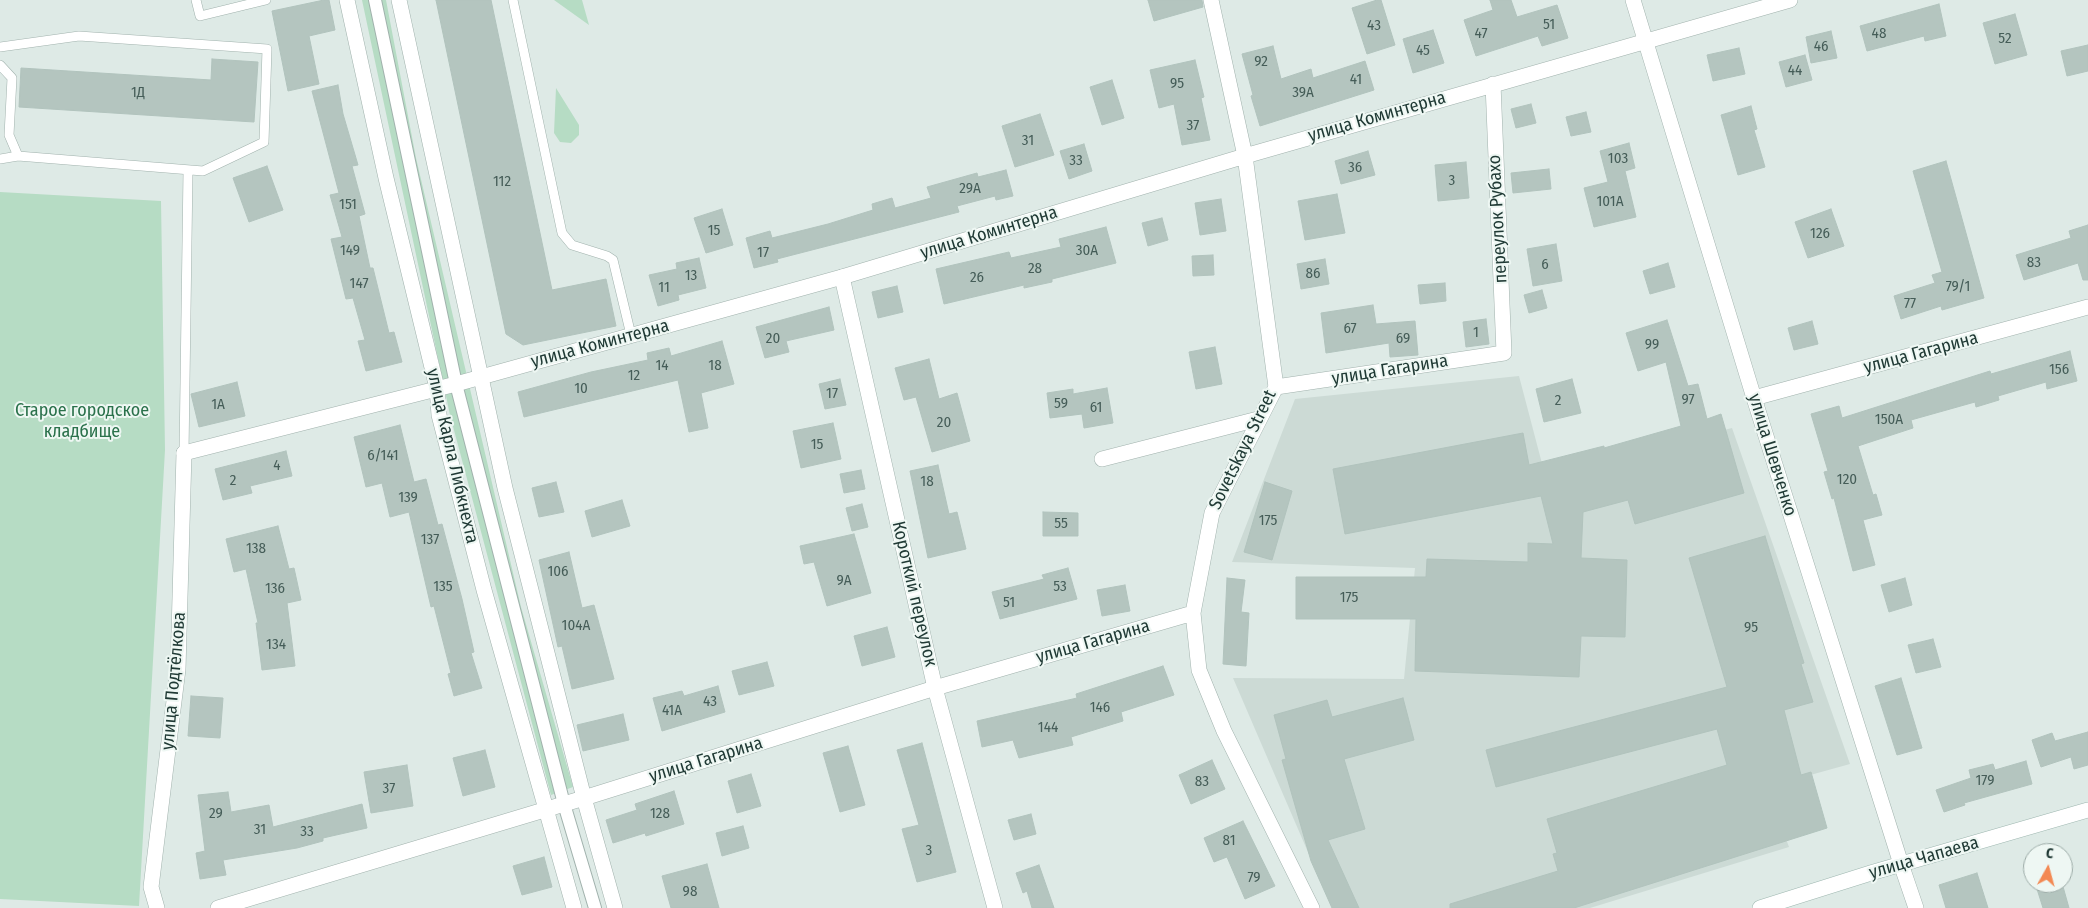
<!DOCTYPE html>
<meta charset="utf-8">
<style>
body{margin:0}
#map{position:relative;width:2088px;height:908px;overflow:hidden;background:#deeae6;font-family:"Fira Sans Condensed",sans-serif}
canvas{display:block}
.north{position:absolute;left:2023px;top:843px;width:50px;height:50px;box-sizing:border-box;background:#eef7f3;border:1px solid #9caba7;border-radius:50%;rotate:7deg;font-size:14px;font-weight:700;line-height:20px;text-align:center;color:#203a35}
.north::after{content:'';display:block;margin:auto;width:18px;height:22px;background:#f38953;clip-path:polygon(50% 0,100% 100%,50% 72%,0 100%)}
</style>
<div id="map">
<canvas width="2088" height="908"></canvas>
<div class="north">С</div>
</div>
<script>
const c = document.querySelector('canvas').getContext('2d');
c.lineJoin = 'round';
function fill(path, color) {
  c.fillStyle = color;
  c.fill(path, 'evenodd');
}
function toPath(rows) {
  const path = new Path2D();
  for (const r of rows) {
    path.moveTo(r[0], r[1]);
    for (let i = 2; i < r.length; i += 2) path.lineTo(r[i], r[i + 1]);
  }
  return path;
}
function strokePath(path, color, width, dash) {
  c.strokeStyle = color;
  c.lineWidth = width;
  c.lineCap = dash ? 'butt' : 'round';
  c.setLineDash(dash || []);
  c.stroke(path);
}
function label(font, color, halo, rows, align = 'center') {
  c.font = font + ' "Fira Sans Condensed",sans-serif';
  c.lineWidth = 4;
  c.setLineDash([]);
  c.textBaseline = 'middle';
  c.strokeStyle = halo;
  c.fillStyle = color;
  for (const [text, x, y, turn = 0] of rows) {
    c.save();
    c.translate(x, y);
    c.rotate((+turn || 0) * Math.PI / 180);
    c.textAlign = isNaN(turn) ? turn : align;
    if (halo) c.strokeText(text, 0, 0);
    c.fillText(text, 0, 0);
    c.restore();
  }
}
const built = toPath([
 [1519,376,1545,475,1732,428,1850,764,1767,787,1789,847,1590,908,1332,908,1233,678,1404,679,1415,568,1232,562,1295,399]
]);
const green = toPath([
 [362,0,386,0,416,158,521,607,573,787,551,795,450,415],
 [554,0,582,0,589,25],
 [556,88,579,125,579,135,571,143,560,142,554,133],
 [0,192,161,201,165,450,139,906,0,899]
]);
const building = toPath([
 [324,0,329,0,335,30,309,36,319,84,288,91,272,11,324,0],
 [436,0,491,0,552,290,606,279,616,326,523,345,506,334,436,0],
 [1148,0,1202,0,1203,7,1154,21,1148,0],
 [1377,0,1381,0,1395,45,1367,54,1352,8,1377,0],
 [1490,0,1511,0,1517,17,1557,5,1568,38,1542,46,1538,36,1476,56,1464,20,1493,10,1490,0],
 [1939,4,1946,36,1925,41,1924,36,1867,51,1860,26,1939,4],
 [2015,14,2027,55,1995,64,1983,23,2015,14],
 [1433,30,1444,63,1413,73,1403,39,1433,30],
 [1831,31,1837,58,1811,63,1806,37,1831,31],
 [2088,45,2088,71,2067,76,2061,51,2088,45],
 [1273,46,1281,79,1311,69,1313,78,1365,61,1374,90,1260,126,1251,96,1253,95,1242,54,1273,46],
 [1739,48,1745,74,1713,81,1707,55,1739,48],
 [1805,55,1812,80,1786,87,1779,62,1805,55],
 [212,59,258,62,254,122,19,107,21,68,211,80,212,59],
 [1195,60,1204,97,1201,98,1210,140,1182,145,1174,104,1159,108,1150,70,1195,60],
 [1112,80,1124,118,1102,125,1090,87,1112,80],
 [338,85,343,114,358,165,352,166,365,214,359,216,370,268,373,268,389,333,394,332,402,362,366,371,358,341,365,340,353,298,346,299,331,239,342,237,330,195,339,193,312,91,338,85],
 [1531,104,1536,123,1516,128,1511,109,1531,104],
 [1751,106,1757,129,1754,130,1765,167,1738,175,1721,115,1751,106],
 [1586,112,1591,132,1571,136,1566,117,1586,112],
 [1040,114,1054,155,1015,167,1002,126,1040,114],
 [1629,143,1635,168,1625,171,1636,217,1594,227,1584,188,1608,182,1600,151,1629,143],
 [1084,144,1092,171,1069,179,1060,151,1084,144],
 [1368,151,1375,175,1341,184,1335,161,1368,151],
 [1946,161,1984,298,1942,310,1941,306,1901,319,1894,296,1935,283,1932,275,1942,272,1913,171,1946,161],
 [1466,162,1469,198,1438,201,1435,165,1466,162],
 [267,166,283,210,249,222,233,178,267,166],
 [1549,169,1551,189,1513,193,1511,173,1549,169],
 [1006,170,1013,196,996,200,995,196,957,206,959,212,777,259,778,262,754,268,746,238,770,231,772,238,828,224,873,210,872,204,892,198,895,208,931,198,927,187,977,173,978,177,1006,170],
 [1337,194,1345,233,1305,240,1298,201,1337,194],
 [1221,199,1226,231,1200,235,1195,203,1221,199],
 [722,209,733,245,706,253,694,218,722,209],
 [1831,209,1844,246,1808,258,1795,222,1831,209],
 [1162,218,1168,240,1148,246,1142,223,1162,218],
 [2088,225,2088,280,2083,280,2078,263,2024,280,2016,255,2071,238,2069,231,2088,225],
 [1106,227,1116,263,1052,279,1052,282,1024,288,1024,285,944,304,936,269,1009,252,1011,258,1061,247,1059,239,1106,227],
 [1556,244,1562,281,1533,286,1527,249,1556,244],
 [1213,255,1214,275,1193,276,1192,256,1213,255],
 [699,258,706,288,678,295,679,300,658,306,649,275,677,269,676,263,699,258],
 [1325,259,1329,284,1301,289,1297,264,1325,259],
 [1668,263,1675,287,1650,294,1643,271,1668,263],
 [1445,283,1446,301,1420,304,1418,285,1445,283],
 [897,286,903,312,878,318,872,292,897,286],
 [1542,290,1547,308,1529,313,1524,295,1542,290],
 [1373,305,1376,324,1415,321,1418,355,1390,357,1389,343,1326,353,1321,313,1373,305],
 [829,307,834,330,786,341,789,352,765,358,756,327,829,307],
 [1486,319,1489,344,1466,347,1463,322,1486,319],
 [1667,320,1688,386,1698,384,1707,419,1721,414,1744,493,1635,524,1628,500,1583,512,1581,558,1627,560,1625,637,1581,636,1579,677,1415,671,1416,619,1296,619,1296,577,1426,577,1427,559,1528,562,1528,543,1553,544,1541,496,1345,534,1333,469,1523,433,1529,465,1604,446,1604,448,1681,426,1666,362,1638,371,1626,333,1667,320],
 [1812,321,1818,344,1794,350,1788,328,1812,321],
 [722,341,734,384,701,393,708,428,689,432,678,380,524,417,518,392,591,372,648,360,647,353,669,348,671,356,722,341],
 [1215,347,1222,384,1196,389,1189,352,1215,347],
 [2070,351,2077,381,2047,389,2046,382,1998,396,1999,400,1976,407,1975,402,1911,420,1913,428,1858,446,1873,495,1876,494,1882,515,1863,520,1875,565,1853,571,1834,498,1832,499,1824,472,1828,471,1811,414,1839,406,1842,418,1990,371,1991,374,2070,351],
 [929,359,939,399,957,393,970,441,932,452,916,397,904,400,895,368,929,359],
 [840,379,846,405,825,409,819,384,840,379],
 [1572,379,1581,413,1544,422,1536,389,1572,379],
 [237,382,245,416,199,427,191,394,237,382],
 [1107,388,1113,423,1084,428,1082,414,1050,418,1047,393,1073,389,1073,394,1107,388],
 [833,423,841,459,801,468,793,431,833,423],
 [400,425,414,482,426,479,438,525,442,524,462,599,474,652,471,653,482,688,454,696,448,674,451,673,434,606,431,607,409,512,390,517,382,483,366,487,354,437,400,425],
 [286,451,292,476,250,486,252,493,223,500,215,469,286,451],
 [938,465,949,514,957,512,966,549,928,558,910,471,938,465],
 [861,470,865,489,844,493,840,474,861,470],
 [556,482,564,512,539,517,532,488,556,482],
 [1265,482,1292,491,1272,560,1244,552,1265,482],
 [622,500,630,526,592,537,585,511,622,500],
 [862,504,868,527,852,531,846,508,862,504],
 [1043,512,1078,513,1078,536,1043,536,1043,512],
 [278,526,289,569,294,568,301,600,287,603,295,666,262,670,256,623,258,623,246,569,234,572,226,539,278,526],
 [854,534,871,593,827,606,814,562,804,564,800,546,854,534],
 [1765,536,1804,663,1801,664,1813,702,1784,710,1801,775,1811,772,1827,828,1574,908,1450,908,1450,904,1558,871,1553,854,1557,853,1547,819,1727,765,1717,729,1496,787,1486,750,1727,687,1689,558,1765,536],
 [569,552,582,608,594,605,614,679,572,689,562,646,558,647,539,560,569,552],
 [1068,568,1077,599,1000,619,992,592,1044,579,1042,575,1068,568],
 [1227,578,1245,580,1241,612,1249,613,1246,666,1223,664,1227,578],
 [1905,578,1912,605,1889,612,1881,585,1905,578],
 [1125,585,1130,611,1102,616,1097,590,1125,585],
 [887,627,895,657,862,666,854,636,887,627],
 [1933,639,1941,667,1916,673,1908,645,1933,639],
 [767,662,774,686,739,695,732,671,767,662],
 [1163,666,1174,695,1121,712,1123,721,1071,737,1073,745,1019,758,1013,740,982,747,977,721,1077,698,1076,694,1163,666],
 [1901,678,1922,748,1897,755,1875,686,1901,678],
 [718,686,725,712,662,731,653,698,682,691,684,696,718,686],
 [191,696,223,698,220,738,188,736,191,696],
 [1403,698,1414,740,1344,759,1365,829,1328,840,1359,908,1332,908,1311,861,1282,760,1286,759,1274,715,1327,700,1332,717,1403,698],
 [623,714,629,740,583,751,577,725,623,714],
 [2088,732,2088,765,2074,769,2071,757,2041,767,2032,740,2052,733,2055,741,2088,732],
 [922,743,956,872,917,882,902,829,919,825,897,750,922,743],
 [848,746,865,805,840,812,823,753,848,746],
 [485,750,495,787,463,796,453,758,485,750],
 [1212,760,1225,789,1191,804,1179,775,1212,760],
 [2026,761,2032,784,1964,803,1965,805,1944,812,1936,790,1971,778,1969,770,1993,764,1995,770,2026,761],
 [407,765,413,806,371,813,364,772,407,765],
 [751,774,761,806,737,813,728,781,751,774],
 [674,791,684,824,646,836,645,833,613,843,606,820,637,810,635,804,674,791],
 [228,792,231,812,269,805,273,827,362,804,367,828,323,838,323,841,297,848,223,860,226,875,200,879,196,853,205,851,198,795,228,792],
 [1031,814,1036,834,1014,840,1008,820,1031,814],
 [1243,821,1275,886,1245,899,1227,857,1214,862,1204,838,1243,821],
 [743,826,749,848,722,856,716,833,743,826],
 [544,857,552,887,522,895,513,866,544,857],
 [707,864,719,908,671,908,662,876,707,864],
 [1039,865,1054,908,1032,908,1027,891,1023,893,1016,873,1039,865],
 [1977,873,1988,908,1946,908,1939,885,1977,873],
 [2062,883,2069,908,2043,908,2037,889,2062,883]
]);
const service = toPath([
 [196,0,200,16,266,0],
 [513,0,562,233,572,245,607,256,613,260,631,335],
 [0,47,79,36,267,49,264,142,203,171,18,156,9,135,12,78,0,65],
 [0,159,18,156],
 [184,453,188,171]
]);
const pedestrian = toPath([
 [375,0,456,384,564,804,595,908]
]);
const minor = toPath([
 [347,0,386,178,437,388,439,415,484,590,574,908],
 [399,0,505,488,584,798,615,908],
 [842,277,935,688,995,908],
 [1276,387,1504,353,1493,84],
 [1754,398,2088,307],
 [1102,459,1258,419],
 [1901,864,1916,908],
 [157,908,151,887,178,669,184,453]
]);
const tertiary = toPath([
 [1211,0,1245,156,1276,387,1212,513,1193,613,1199,670,1224,731,1312,908],
 [1633,0,1754,398,1901,864],
 [184,453,456,384,842,277,1245,156,1790,0],
 [218,908,584,798,935,688,1193,613]
]);
const secondary = toPath([
 [1760,908,1874,872,2088,810]
]);
const numberNames = [
 ["51",1549,25],
 ["43",1374,26],
 ["47",1481,34],
 ["48",1879,34],
 ["52",2005,39],
 ["46",1821,47],
 ["45",1423,51],
 ["92",1261,62],
 ["44",1795,71],
 ["41",1356,80],
 ["95",1177,84],
 ["1Д",138,93],
 ["39А",1303,93],
 ["37",1193,126],
 ["31",1028,141],
 ["103",1618,159],
 ["33",1076,161],
 ["36",1355,168],
 ["3",1452,181],
 ["112",502,182],
 ["29А",970,189],
 ["101А",1610,202],
 ["151",348,205],
 ["15",714,231],
 ["126",1820,234],
 ["149",350,251],
 ["30А",1087,251],
 ["17",763,253],
 ["83",2034,263],
 ["6",1545,265],
 ["28",1035,269],
 ["86",1313,274],
 ["13",691,276],
 ["26",977,278],
 ["147",359,284],
 ["79/1",1958,287],
 ["11",664,288],
 ["77",1910,304],
 ["67",1350,329],
 ["1",1476,333],
 ["20",773,339],
 ["69",1403,339],
 ["99",1652,345],
 ["14",662,366],
 ["18",715,366],
 ["156",2059,370],
 ["12",634,376],
 ["10",581,389],
 ["17",832,394],
 ["97",1688,400],
 ["2",1558,401],
 ["59",1061,404],
 ["1А",218,405],
 ["61",1096,408],
 ["150А",1889,420],
 ["20",944,423],
 ["15",817,445],
 ["6/141",383,456],
 ["4",277,466],
 ["120",1847,480],
 ["2",233,481],
 ["18",927,482],
 ["139",408,498],
 ["175",1268,521],
 ["55",1061,524],
 ["137",430,540],
 ["138",256,549],
 ["106",558,572],
 ["9А",844,581],
 ["135",443,587],
 ["53",1060,587],
 ["136",275,589],
 ["175",1349,598],
 ["51",1009,603],
 ["104А",576,626],
 ["95",1751,628],
 ["134",276,645],
 ["43",710,702],
 ["146",1100,708],
 ["41А",672,711],
 ["144",1048,728],
 ["179",1985,781],
 ["83",1202,782],
 ["37",389,789],
 ["29",216,814],
 ["128",660,814],
 ["31",260,830],
 ["33",307,832],
 ["81",1229,841],
 ["3",929,851],
 ["79",1254,878],
 ["98",690,892]
];
const streetNames = [
 ["улица Коминтерна",1377,117,-16],
 ["переулок Рубахо",1498,219,-93],
 ["улица Коминтерна",989,233,-17],
 ["улица Коминтерна",600,344,-15],
 ["улица Гагарина",1921,353,-15],
 ["улица Гагарина",1390,370,-9],
 ["Sovetskaya Street",1243,450,-64],
 ["улица Шевченко",1772,455,73],
 ["улица Карла Либкнехта",452,456,77],
 ["Короткий переулок",914,594,77],
 ["улица Гагарина",1093,642,-16],
 ["улица Подтёлкова",174,681,-85],
 ["улица Гагарина",706,760,-17],
 ["улица Чапаева",1924,858,-16]
];
const parkNames = [
 ["Старое городское",82,411],
 ["кладбище",82,432]
];
fill(built, '#ccdad5');
fill(green, '#b6dcc4');
fill(building, '#b4c5bf');
strokePath(building, '#b1c3bd', 1);
strokePath(service, '#a1b2ad', 10);
strokePath(pedestrian, '#a1b2ad', 14);
strokePath(minor, '#a1b2ad', 16);
strokePath(tertiary, '#a1b2ad', 16);
strokePath(secondary, '#9db6af', 16);
strokePath(service, '#fff', 9);
strokePath(pedestrian, '#fff', 12);
strokePath(minor, '#fff', 15);
strokePath(tertiary, '#fff', 15);
strokePath(secondary, '#fff', 15);
label('15px', '#455d58', null, numberNames);
label('18px', '#203a35', '#eef7f3', streetNames);
label('18px', '#2a714b', '#eef7f3', parkNames);
</script>
